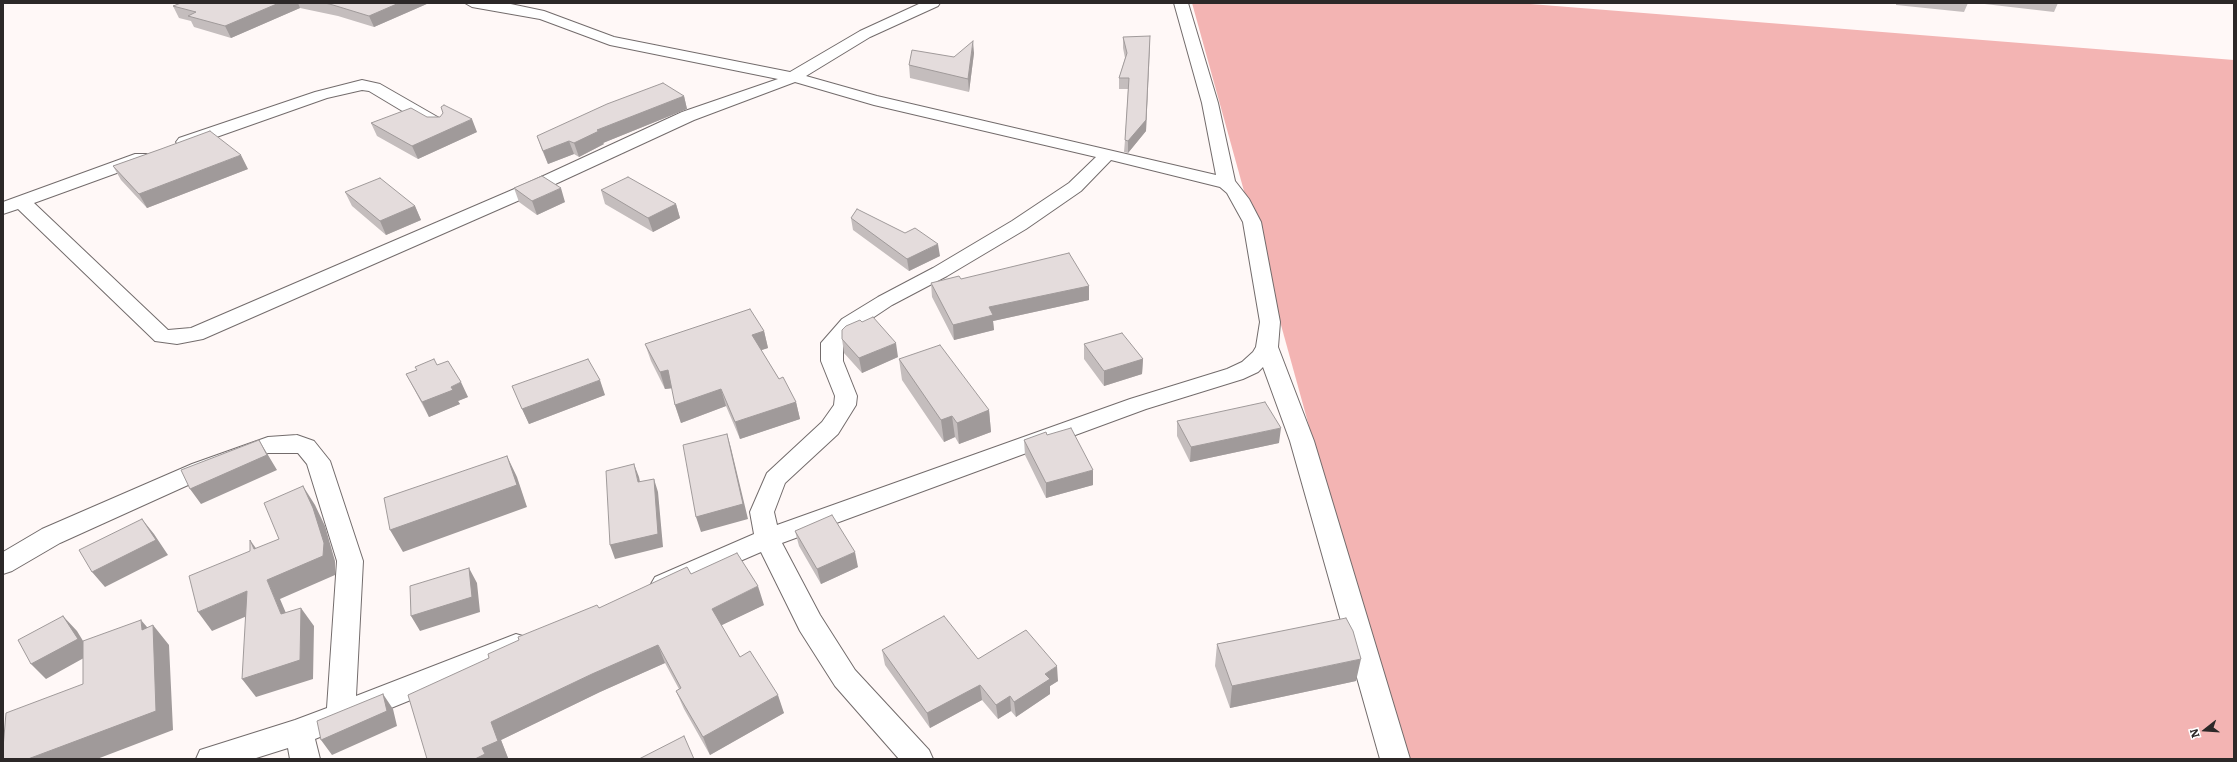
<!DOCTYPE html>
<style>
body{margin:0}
#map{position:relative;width:2237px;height:762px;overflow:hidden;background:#fff8f7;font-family:Literata,serif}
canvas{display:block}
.frame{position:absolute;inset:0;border:4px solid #2c2828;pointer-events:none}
.north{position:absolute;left:2185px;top:710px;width:40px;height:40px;-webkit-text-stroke:3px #fff;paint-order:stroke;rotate:253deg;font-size:11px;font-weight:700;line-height:16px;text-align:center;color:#2c2828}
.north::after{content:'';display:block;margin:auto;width:14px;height:18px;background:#2c2828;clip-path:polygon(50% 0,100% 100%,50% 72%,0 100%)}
</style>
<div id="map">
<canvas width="2237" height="762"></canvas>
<div class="frame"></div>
<div class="north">N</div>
</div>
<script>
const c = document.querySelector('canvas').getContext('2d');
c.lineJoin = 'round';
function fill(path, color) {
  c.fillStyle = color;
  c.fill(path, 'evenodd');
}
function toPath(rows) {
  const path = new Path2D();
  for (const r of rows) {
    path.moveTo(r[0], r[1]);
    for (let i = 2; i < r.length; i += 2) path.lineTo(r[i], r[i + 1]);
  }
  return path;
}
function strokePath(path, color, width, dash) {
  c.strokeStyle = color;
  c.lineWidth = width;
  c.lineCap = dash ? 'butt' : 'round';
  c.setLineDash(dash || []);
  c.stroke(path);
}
const forest = toPath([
 [1192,3,1518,3,2234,60,2234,759,1401,759]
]);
const minor = toPath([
 [465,3,506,3,544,11,614,37,790,72,860,31,921,3,940,3,938,6,870,37,806,76,877,96,1216,175,1202,103,1174,3,1188,3,1218,103,1235,181,1249,199,1261,222,1280,322,1278,347,1314,441,1410,759,1380,759,1290,441,1263,367,1258,372,1243,379,1146,409,782,543,820,615,855,670,929,750,933,759,899,759,835,686,800,631,761,552,664,594,655,591,651,584,655,577,754,534,750,512,767,473,822,422,834,405,835,396,821,361,821,343,842,319,878,297,933,268,1012,221,1069,183,1096,157,874,105,795,82,694,120,538,192,203,339,177,344,155,341,18,209,3,214,3,202,135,154,147,154,150,158,147,162,34,203,168,330,191,328,526,184,682,112,778,79,610,45,540,19,472,7,465,3],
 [1111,160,1220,187,1227,193,1243,222,1260,322,1256,347,1253,352,1242,362,1227,369,1130,399,777,525,774,512,785,483,838,434,856,405,857,396,843,361,843,344,856,329,892,305,947,276,1026,229,1081,191,1111,160],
 [362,80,380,84,441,119,443,123,441,127,435,128,429,127,369,91,362,90,327,98,191,146,185,147,179,146,176,142,179,138,315,92,362,80],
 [297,435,314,441,330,461,363,561,356,696,516,634,526,637,530,645,526,653,315,739,320,759,290,759,288,748,253,759,196,759,200,750,295,720,327,708,337,561,307,464,298,453,268,453,208,476,60,543,12,571,3,574,3,552,42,529,192,464,268,437,297,435]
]);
const wall = toPath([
 [181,3,429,3,374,27,338,16,300,8,231,38,194,27,191,21,179,18,173,6],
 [1896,3,1968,3,1964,12,1896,5],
 [1976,3,2058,3,2054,12],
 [1123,37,1150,47,1146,131,1128,153,1124,152,1125,140,1128,89,1119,89,1119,78,1125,58,1123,48],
 [974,53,969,92,910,78,909,65],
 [684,96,687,109,603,143,604,144,579,157,574,154,548,164,542,150,537,136],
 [427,117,440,117,477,132,418,159,377,136,371,123],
 [161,149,248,169,147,208,121,180,113,166],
 [514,188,565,202,537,215,519,202],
 [601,190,676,204,680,218,653,232,605,204],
 [345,192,415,206,421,220,386,235,352,206],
 [851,218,940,256,909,271,853,230],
 [961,279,1089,286,1089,300,993,321,994,330,954,340,932,297,931,283],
 [764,331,768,348,761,350,779,379,796,402,800,419,740,439,726,406,681,423,675,405,672,388,665,389,651,361,645,344],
 [842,339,898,357,862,373,844,353],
 [1084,344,1143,359,1142,374,1104,386,1084,359],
 [899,359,989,410,991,432,959,444,955,437,944,442,902,380],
 [437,365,468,397,458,401,460,404,429,417,406,374],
 [512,386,605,395,529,424],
 [1177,421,1279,443,1190,462,1177,436],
 [1047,435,1093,485,1046,498,1025,455,1024,440],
 [795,531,858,567,821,584,799,546],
 [691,574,764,605,721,625,740,657,784,713,710,755,684,709,676,691,679,689,665,663,600,692,501,740,508,758,506,759,427,759,599,608],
 [1217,644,1356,681,1230,708,1215,666],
 [882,650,978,659,1058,681,1050,686,1050,694,1016,717,1011,711,998,719,982,700,930,728,885,665]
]);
const shadedWall = toPath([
 [279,3,298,3,300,8,231,38,225,26],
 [399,3,429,3,374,27,369,16],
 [1150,36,1146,131,1128,153,1128,141],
 [973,41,974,53,969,92,968,79],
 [684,96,687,109,603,143,604,144,579,157,574,143,597,130],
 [472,119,477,132,418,159,412,146],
 [569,141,574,154,548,164,543,151],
 [241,155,248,169,147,208,139,194],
 [561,188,565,202,537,215,532,201],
 [676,204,680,218,653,232,648,218],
 [415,206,421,220,386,235,380,221],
 [938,244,940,256,909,271,907,259],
 [1089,286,1089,300,993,321,994,330,954,340,953,325,989,307],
 [764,331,768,348,756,352,752,335],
 [896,343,898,357,862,373,859,358],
 [1143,359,1142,374,1104,386,1104,371],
 [668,370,674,388,665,389,660,372],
 [600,380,605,395,529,424,522,409],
 [461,382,468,397,458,401,460,404,429,417,422,402,451,387],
 [721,389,726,406,681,423,675,405],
 [796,402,800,419,740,439,735,422],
 [989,410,991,432,959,444,957,423],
 [952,416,955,437,944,442,941,420],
 [1281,428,1279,443,1190,462,1191,447],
 [727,434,731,448,748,519,701,532,696,517],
 [259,440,277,470,201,504,190,489],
 [507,456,517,477,527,507,403,552,390,530],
 [634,464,639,477,643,496,638,482],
 [1093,470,1093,485,1046,498,1046,483],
 [654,479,658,492,663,547,615,559,610,545],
 [303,486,315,505,325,526,335,561,335,575,280,599,294,632,281,614,267,580],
 [142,519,154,534,168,555,105,587,92,572],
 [250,540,263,558,254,549],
 [855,552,858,567,821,584,817,569],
 [469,568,477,583,480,612,420,631,411,616],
 [758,586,764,605,718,627,712,609],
 [247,591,261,610,212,631,198,612],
 [301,608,314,626,313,679,256,697,242,679],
 [63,616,77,631,91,654,46,679,31,664],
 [141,620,153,634,153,625,169,645,173,730,97,759,28,759,142,630],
 [658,645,665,663,600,692,501,740,508,758,506,759,475,759,482,748,491,722,592,674],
 [1361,659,1356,681,1230,708,1232,686],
 [1057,666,1058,681,1050,686,1050,694,1016,717,1014,702,1045,674],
 [980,685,982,700,930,728,927,713],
 [383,694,393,709,397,726,332,755,321,740],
 [778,695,784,713,710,755,703,737],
 [1010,696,1011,711,998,719,996,705]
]);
const building = toPath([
 [181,3,279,3,225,26,188,16,196,12,173,6,181,3],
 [325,3,399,3,369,16,333,5,325,3],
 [1150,36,1146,120,1128,141,1125,140,1129,78,1119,78,1127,53,1123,37,1150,36],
 [973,41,968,79,909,65,912,50,954,57,973,41],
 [663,83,684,96,597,130,599,131,574,143,569,141,543,151,537,136,607,104,663,83],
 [444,105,472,119,412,146,371,123,411,108,427,117,440,117,443,113,441,107,444,105],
 [210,131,241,155,139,194,113,166,161,149,210,131],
 [542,176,561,188,532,201,514,188,542,176],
 [628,177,676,204,648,218,601,190,628,177],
 [380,178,415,206,380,221,345,192,380,178],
 [857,209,905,233,915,228,938,244,907,259,851,218,857,209],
 [1069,253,1089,286,989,307,993,315,953,325,931,283,959,276,961,279,1069,253],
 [750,309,764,331,752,335,779,379,783,377,796,402,735,422,721,389,675,405,668,370,660,372,645,344,750,309],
 [873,317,896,343,859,358,842,339,842,330,846,326,860,320,862,322,873,317],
 [1122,333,1143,359,1104,371,1084,344,1122,333],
 [940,345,989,410,957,423,952,416,941,420,899,359,940,345],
 [434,359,437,365,448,361,461,382,451,387,453,390,422,402,406,374,417,370,415,367,434,359],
 [588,359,600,380,522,409,512,386,588,359],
 [1265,402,1281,428,1191,447,1177,421,1265,402],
 [1071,428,1093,470,1046,483,1024,440,1046,432,1047,435,1071,428],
 [727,434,743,504,696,517,683,445,727,434],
 [259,440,267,455,190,489,181,470,259,440],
 [507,456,517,485,390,530,384,498,507,456],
 [634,464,638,482,654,479,658,534,610,545,606,471,634,464],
 [303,486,313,508,324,543,323,556,267,580,281,614,301,608,300,660,242,679,247,591,198,612,189,576,250,551,250,540,254,549,279,539,264,503,303,486],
 [832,515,855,552,817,569,795,531,832,515],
 [142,519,156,540,92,572,79,550,142,519],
 [737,553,758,586,712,609,740,657,750,651,778,695,703,737,676,691,681,688,658,645,592,674,491,722,498,741,482,748,485,754,475,759,427,759,408,695,489,658,488,654,519,640,518,637,597,605,599,608,687,567,691,574,737,553],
 [469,568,472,597,411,616,410,586,469,568],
 [63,616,78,639,31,664,18,640,63,616],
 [944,616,978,659,1026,630,1057,666,1045,674,1050,679,1014,702,1010,696,996,705,980,685,927,713,882,650,944,616],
 [1346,618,1353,631,1361,659,1232,686,1217,644,1346,618],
 [141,620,142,630,153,625,156,711,28,759,3,759,3,748,6,713,83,684,83,641,141,620],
 [383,694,387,711,321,740,317,721,383,694],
 [684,736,694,759,639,759,684,736]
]);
fill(forest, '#f3b4b3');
strokePath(minor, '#736c6c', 2);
fill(minor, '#fff');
fill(wall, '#c4bdbd');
fill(shadedWall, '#a09a9a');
fill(building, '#e4dcdc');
strokePath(building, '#a09a9a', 1);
</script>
